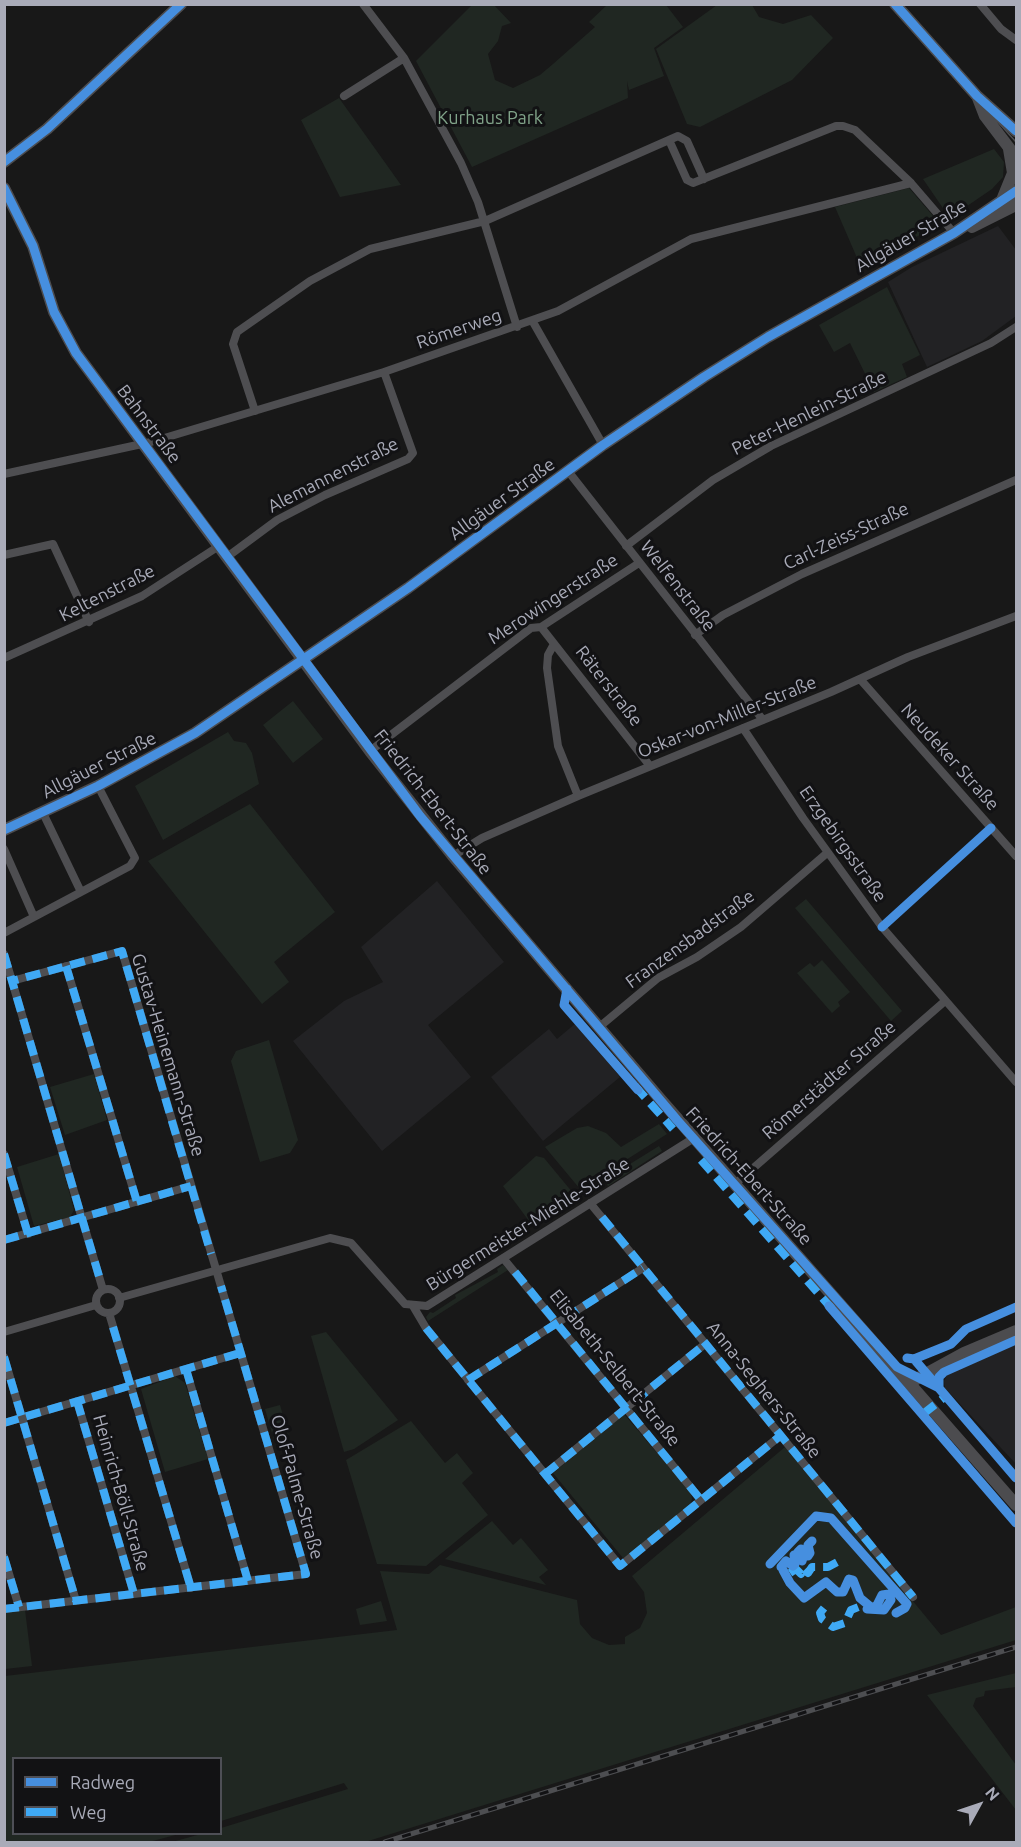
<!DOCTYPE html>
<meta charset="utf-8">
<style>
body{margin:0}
#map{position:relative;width:1021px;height:1847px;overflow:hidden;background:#181818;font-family:Ubuntu,sans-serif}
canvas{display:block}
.frame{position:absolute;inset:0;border:6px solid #a9abb8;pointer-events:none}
.legend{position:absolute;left:12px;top:1757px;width:210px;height:78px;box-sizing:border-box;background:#121214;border:2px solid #4e4f56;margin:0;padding:8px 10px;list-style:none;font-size:18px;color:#a9abb8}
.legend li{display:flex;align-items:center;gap:12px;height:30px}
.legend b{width:30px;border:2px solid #4e4f56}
.north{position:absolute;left:949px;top:1775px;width:60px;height:60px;-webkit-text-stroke:4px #121214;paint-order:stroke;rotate:50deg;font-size:16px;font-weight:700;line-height:24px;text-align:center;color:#a9abb8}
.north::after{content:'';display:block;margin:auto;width:21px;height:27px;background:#a9abb8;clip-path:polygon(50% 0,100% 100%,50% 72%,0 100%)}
</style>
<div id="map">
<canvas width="1021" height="1847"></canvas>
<div class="frame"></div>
<ul class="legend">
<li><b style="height:8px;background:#468fdf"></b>Radweg</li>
<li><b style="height:8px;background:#3fa9f5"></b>Weg</li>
</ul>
<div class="north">N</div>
</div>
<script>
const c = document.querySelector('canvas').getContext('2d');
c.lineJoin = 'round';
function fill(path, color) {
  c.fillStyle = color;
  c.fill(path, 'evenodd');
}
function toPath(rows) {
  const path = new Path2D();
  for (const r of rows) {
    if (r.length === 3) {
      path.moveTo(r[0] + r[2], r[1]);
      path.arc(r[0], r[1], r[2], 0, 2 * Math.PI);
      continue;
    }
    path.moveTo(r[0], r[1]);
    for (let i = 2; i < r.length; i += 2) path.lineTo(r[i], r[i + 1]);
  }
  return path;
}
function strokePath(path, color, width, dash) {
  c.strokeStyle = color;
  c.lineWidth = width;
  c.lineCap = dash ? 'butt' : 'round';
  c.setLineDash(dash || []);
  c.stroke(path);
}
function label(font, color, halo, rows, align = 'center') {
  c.font = font + ' Ubuntu,sans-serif';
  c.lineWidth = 6;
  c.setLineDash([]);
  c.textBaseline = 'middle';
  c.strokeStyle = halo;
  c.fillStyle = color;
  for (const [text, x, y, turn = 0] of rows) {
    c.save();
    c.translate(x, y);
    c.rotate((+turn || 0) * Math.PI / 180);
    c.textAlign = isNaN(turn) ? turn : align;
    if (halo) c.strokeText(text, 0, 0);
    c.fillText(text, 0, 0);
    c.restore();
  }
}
const built = toPath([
 [998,226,1016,250,1016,316,982,341,927,367,888,282,912,267],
 [437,881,504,962,428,1025,471,1077,382,1151,293,1041,344,1001,383,982,361,947],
 [576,1023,620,1077,543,1141,491,1077,549,1029,557,1039],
 [1016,1344,1016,1464,945,1388,944,1381,948,1373]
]);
const green = toPath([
 [472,5,494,5,511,23,502,26,498,41,488,54,495,80,513,88,540,75,553,64,595,27,589,22,607,5,666,5,683,27,654,48,664,76,629,90,627,81,628,98,472,167,416,61],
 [717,5,752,5,759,17,783,24,811,15,833,38,792,80,700,127,687,124,656,49],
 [339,98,401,185,340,197,301,120],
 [994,149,1004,162,1003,177,992,189,954,215,947,214,923,179],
 [909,188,940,224,861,267,835,207],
 [887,287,920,355,902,364,907,377,874,392,850,343,834,352,819,325],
 [293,701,323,739,293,763,263,725],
 [228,732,234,741,246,743,252,753,259,784,163,840,135,786],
 [250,804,335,912,274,962,289,982,262,1004,148,861],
 [806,899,902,1011,891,1021,795,908],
 [822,960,850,992,838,1002,840,1006,832,1013,797,973,810,963,814,967],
 [269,1040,298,1140,290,1153,260,1162,231,1061,236,1051],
 [94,1074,107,1120,65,1135,50,1087],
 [659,1124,667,1134,580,1189,545,1147,577,1128,588,1126,606,1133,621,1147],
 [659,1146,662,1151,608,1186,606,1183,603,1185,601,1182],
 [59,1154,74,1210,70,1217,34,1226,17,1167],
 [536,1156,544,1158,573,1193,529,1221,503,1186],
 [503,1265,508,1270,428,1321,426,1317,430,1312,433,1313,456,1298,455,1295,498,1272,497,1269],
 [326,1332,398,1420,354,1449,344,1452,311,1336],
 [175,1376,185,1383,208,1459,165,1472,141,1389],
 [280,1405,289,1436,274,1440,265,1409],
 [624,1414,691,1493,692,1499,690,1505,629,1556,623,1558,553,1473],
 [411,1421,445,1463,457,1453,473,1473,462,1483,488,1515,426,1566,377,1564,346,1460],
 [785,1447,941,1635,1016,1607,1016,1640,365,1842,172,1842,201,1834,220,1834,221,1828,348,1789,344,1783,221,1821,220,1758,14,1758,14,1834,179,1834,149,1842,5,1842,5,1676,397,1630,380,1571,429,1574,440,1565,577,1600,580,1624,592,1638,609,1645,625,1644,625,1637,640,1628,647,1613,644,1592,632,1576],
 [492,1521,513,1545,521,1538,548,1570,539,1577,546,1585,445,1559],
 [381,1601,387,1621,360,1625,356,1609],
 [25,1610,32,1666,5,1669,4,1612],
 [1016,1673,1016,1687,985,1691,984,1696,976,1698,973,1706,1016,1765,1016,1810,927,1695]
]);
const street = toPath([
 [363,4,404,58,461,163,478,202,517,327],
 [980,4,1001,29,1016,40],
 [344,96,404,58],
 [669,140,687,180,693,183,836,126,843,126,855,130,911,183,954,233],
 [533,322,603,445],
 [255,411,233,344,237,332,310,281,370,249,485,221,678,136,687,141,704,179],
 [568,471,763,720],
 [4,474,151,442,384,372,558,311,691,239,911,183],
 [626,546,713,480,771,446,991,343,1016,327],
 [4,555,53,544,89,622],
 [227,557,277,520,325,495,408,459,413,453,384,372],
 [541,627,650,766],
 [695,635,723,615,802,574,1016,480],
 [554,644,548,655,547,668,558,746,578,796],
 [4,658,142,596,219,546],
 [860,679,1016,856],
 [743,728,803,818,882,927,1016,1082],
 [370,751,531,628,541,627,639,563],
 [43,813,81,892],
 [4,849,34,917],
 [453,856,482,838,578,796,831,692,908,657,1016,616],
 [4,933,130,866,135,858,98,786],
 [4,954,12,981],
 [66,966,137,1202],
 [598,1028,658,978,697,957,741,927,827,853],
 [4,1154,28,1234],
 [735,1184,945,1001],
 [590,1203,913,1597],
 [4,1240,191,1186],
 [503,1258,701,1500],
 [108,1301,12],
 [119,1298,330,1238,351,1243,405,1304,427,1306,694,1138],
 [413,1306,426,1328,620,1566,780,1436],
 [109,1313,191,1588],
 [4,1332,96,1305],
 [4,1357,76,1601],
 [186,1369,248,1581],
 [468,1380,643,1268],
 [77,1401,134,1594],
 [4,1423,240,1353],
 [545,1474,705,1344],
 [4,1557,19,1607],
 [4,1609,306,1574,122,951,12,981,103,1290]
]);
const secondary = toPath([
 [895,4,977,96,1016,131],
 [978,98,985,116,1016,157],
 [4,162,47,129,181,4],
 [4,188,33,246,54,312,76,353,370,751,453,856,661,1100,1016,1505],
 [1002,200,1013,173,1009,149],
 [972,227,1016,205],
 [4,830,98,786,195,733,408,588,603,445,704,377,768,337,954,233,1016,191],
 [911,1382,964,1353,1016,1331]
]);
const tram = toPath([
 [892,4,1016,142],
 [4,156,21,152,48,134,185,4]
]);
const rail = toPath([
 [385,1842,1016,1647]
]);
const quiet = toPath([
 [4,954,12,981],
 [66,966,137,1202],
 [635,1086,673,1129],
 [4,1154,28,1234],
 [701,1160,832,1309],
 [602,1217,913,1597],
 [4,1240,191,1186],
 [515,1272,701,1500],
 [99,1276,12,981,122,951,211,1254],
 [113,1327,191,1588],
 [426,1328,620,1566,780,1436],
 [4,1357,76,1601],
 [186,1369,248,1581],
 [468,1380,643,1268],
 [77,1401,134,1594],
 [923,1414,946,1396],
 [4,1423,240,1353],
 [545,1474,705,1344],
 [4,1557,19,1607],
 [790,1573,796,1569,801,1574,803,1568,808,1573,812,1567,828,1567,843,1559],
 [824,1608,820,1613,822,1619,833,1627,845,1623,851,1610,861,1606],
 [4,1609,306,1574,221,1286]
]);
const cycleway = toPath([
 [895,4,977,96,1016,131],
 [4,162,47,129,181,4],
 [4,188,33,246,54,312,76,353,420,816,677,1120,897,1367,939,1388],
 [4,830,98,786,195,733,408,588,603,445,704,377,768,337,954,233,1016,191],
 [882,927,991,828],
 [567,989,564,1005,638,1090],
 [829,1306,1016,1523],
 [907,1358,914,1359,951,1344,966,1329,1016,1307],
 [914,1359,1016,1478],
 [939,1388,939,1377,944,1372,1016,1340],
 [770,1564,816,1516,831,1518,907,1604,905,1608,896,1613],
 [781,1567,786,1561,793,1566,795,1564,794,1555,802,1561,803,1558,798,1552,801,1549,808,1556,810,1553,808,1545,812,1541],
 [783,1570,790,1583,804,1598,826,1582,837,1592,843,1592,849,1579,853,1580,860,1598,872,1608,877,1605,882,1595,889,1594,891,1600,884,1610,867,1609]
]);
const parkNames = [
 ["Kurhaus Park",490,118]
];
const streetNames = [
 ["Allgäuer Straße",911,236,-30],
 ["Römerweg",459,329,-19],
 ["Peter-Henlein-Straße",809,413,-26],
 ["Bahnstraße",149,424,53],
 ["Alemannenstraße",333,475,-27],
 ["Allgäuer Straße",502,499,-36],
 ["Carl-Zeiss-Straße",846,536,-25],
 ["Welfenstraße",678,586,52],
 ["Keltenstraße",107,593,-27],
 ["Merowingerstraße",553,599,-33],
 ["Räterstraße",609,686,52],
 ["Oskar-von-Miller-Straße",727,717,-22],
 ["Neudeker Straße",950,757,48],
 ["Allgäuer Straße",99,765,-27],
 ["Friedrich-Ebert-Straße",433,802,52],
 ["Erzgebirgsstraße",843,844,55],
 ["Franzensbadstraße",690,939,-36],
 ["Gustav-Heinemann-Straße",168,1055,73],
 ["Römerstädter Straße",829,1080,-41],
 ["Friedrich-Ebert-Straße",749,1176,48],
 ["Bürgermeister-Miehle-Straße",528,1224,-32],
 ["Elisabeth-Selbert-Straße",615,1368,51],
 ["Anna-Seghers-Straße",764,1390,51],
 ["Olof-Palme-Straße",297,1487,74],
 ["Heinrich-Böll-Straße",121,1493,74]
];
fill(built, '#222224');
fill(green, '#202722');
strokePath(street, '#4e4e51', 8);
strokePath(secondary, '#4c4c4f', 12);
strokePath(tram, '#4d4e51', 1.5);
strokePath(rail, '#4d4e51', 5);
strokePath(rail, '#121214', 3, [9]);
strokePath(quiet, '#3fa9f5', 8, [15, 8]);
strokePath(cycleway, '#468fdf', 9);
label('18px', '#80a389', '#121214', parkNames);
label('18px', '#a9abb8', '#121214', streetNames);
</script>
